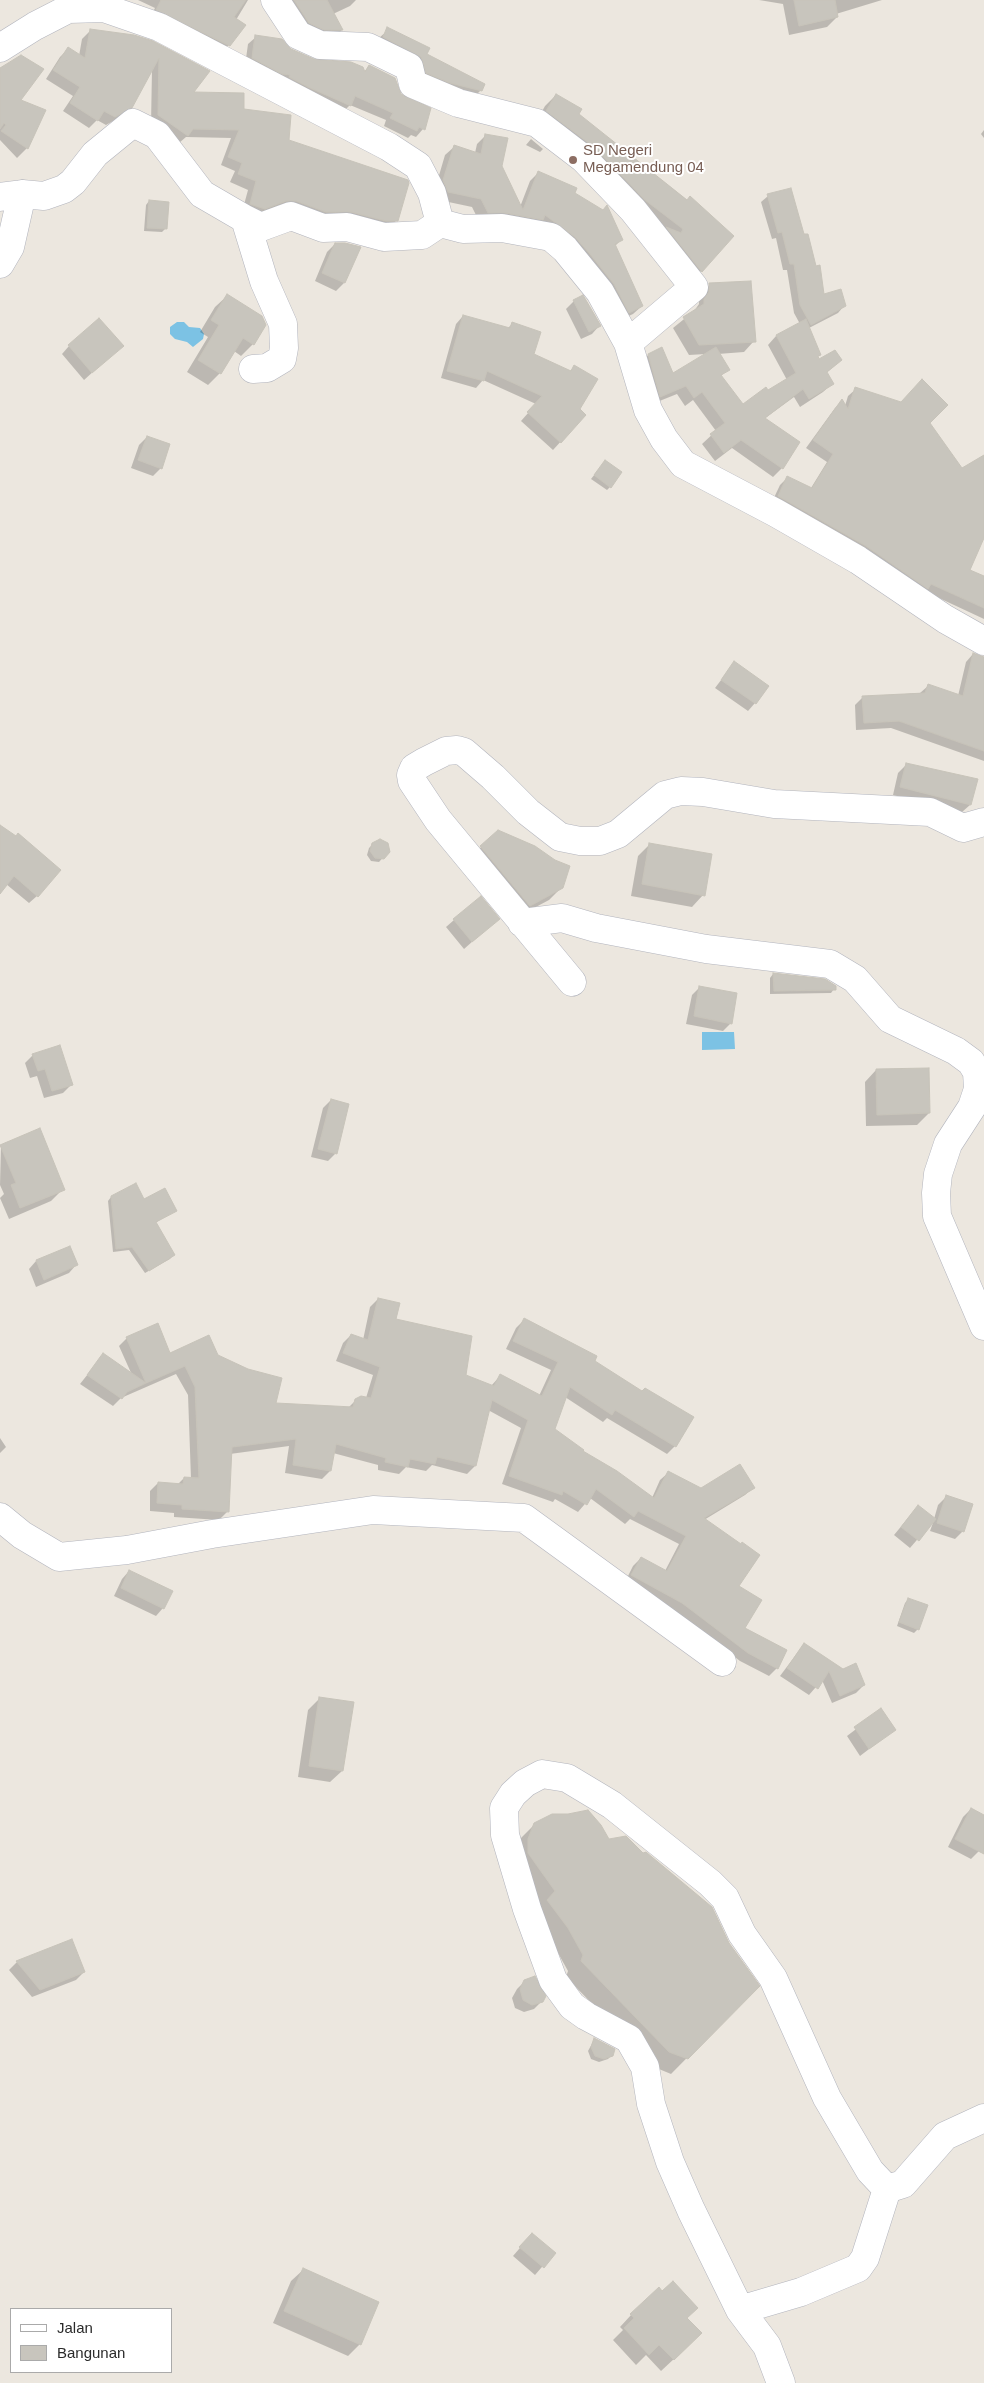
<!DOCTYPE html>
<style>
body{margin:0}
#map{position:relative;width:984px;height:2383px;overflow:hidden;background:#ece7df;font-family:Helvetica,sans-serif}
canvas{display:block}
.legend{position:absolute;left:10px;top:2308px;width:162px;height:65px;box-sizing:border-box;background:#fff;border:1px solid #aaa;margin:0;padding:6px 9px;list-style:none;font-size:15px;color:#2b2b2b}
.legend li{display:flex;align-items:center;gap:10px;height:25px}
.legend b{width:25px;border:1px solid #aaa}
</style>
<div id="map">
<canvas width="984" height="2383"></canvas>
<ul class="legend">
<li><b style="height:6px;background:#fff"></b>Jalan</li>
<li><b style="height:14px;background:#c8c5bd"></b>Bangunan</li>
</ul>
</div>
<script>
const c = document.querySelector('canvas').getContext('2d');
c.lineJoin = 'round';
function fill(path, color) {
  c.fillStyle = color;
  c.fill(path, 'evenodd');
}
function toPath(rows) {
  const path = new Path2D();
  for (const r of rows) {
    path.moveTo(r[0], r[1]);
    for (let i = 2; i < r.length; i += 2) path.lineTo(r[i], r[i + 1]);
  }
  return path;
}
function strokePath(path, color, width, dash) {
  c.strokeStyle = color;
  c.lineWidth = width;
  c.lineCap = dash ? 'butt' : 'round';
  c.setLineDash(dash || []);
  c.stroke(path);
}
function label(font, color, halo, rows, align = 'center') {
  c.font = font + ' Helvetica,sans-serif';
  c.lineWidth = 4;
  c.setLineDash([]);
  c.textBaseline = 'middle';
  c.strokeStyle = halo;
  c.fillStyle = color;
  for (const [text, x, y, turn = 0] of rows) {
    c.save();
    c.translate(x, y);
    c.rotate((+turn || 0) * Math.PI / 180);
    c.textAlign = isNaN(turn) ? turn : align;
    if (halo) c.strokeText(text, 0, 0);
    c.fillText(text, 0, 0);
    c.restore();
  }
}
const water = toPath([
 [177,322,184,322,189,327,200,328,204,334,203,339,193,347,187,342,175,339,170,334,170,327],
 [702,1032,734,1032,735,1049,702,1050]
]);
const shadow = toPath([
 [138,0,248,0,236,20,244,26,222,53,150,17,155,8],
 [282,0,356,0,350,6,333,14,342,30,335,37,316,36],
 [759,0,882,0,836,14,837,17,827,27,789,35,783,4],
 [90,31,152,43,192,94,242,110,397,220,388,228,256,217,242,212,248,190,230,182,235,171,221,165,231,138,186,137,179,143,151,124,152,69,131,107,122,116,106,125,97,120,89,128,63,111,73,96,46,79,60,57,68,49,79,56,82,39],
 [387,31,426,55,481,90,474,97,442,89,379,38],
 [256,37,314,61,364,72,369,66,400,95,429,109,423,129,416,137,411,135,408,138,384,126,386,120,350,105,342,113,245,66,248,44],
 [0,70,19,101,27,148,17,158,0,140],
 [556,95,577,114,733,236,691,282,536,122,545,106],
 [984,130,984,138,981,134],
 [486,135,520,207,530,181,538,173,603,211,622,239,615,246,642,306,633,314,620,320,582,262,479,221,472,207,439,200,435,189,445,155,454,147,475,153,477,144],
 [531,139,543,149,540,152,526,145],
 [768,196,804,236,823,295,844,306,838,313,809,328,819,355,817,357,819,361,841,360,826,373,832,384,823,392,800,407,794,397,764,419,782,468,773,477,732,448,715,461,702,444,716,431,693,400,685,406,677,394,652,404,639,364,648,355,673,375,706,354,689,355,673,328,694,311,699,304,699,295,710,285,754,341,744,352,718,354,728,369,720,377,742,406,787,380,768,345,776,336,800,324,794,313,787,270,783,270,776,238,772,239,761,202],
 [149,201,166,228,162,232,144,231,146,205],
 [335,244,359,248,344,283,336,291,315,281,327,252],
 [227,296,253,344,241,356,234,351,220,373,208,385,187,372,208,337,200,332,215,307],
 [574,301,599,326,592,334,581,339,566,309],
 [463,316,508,328,512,324,533,355,569,372,575,366,578,409,585,415,553,450,521,421,536,404,483,380,476,388,441,378,456,324],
 [69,346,114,353,84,380,62,354],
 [856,389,929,423,962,469,984,456,984,522,969,570,984,578,984,619,924,591,771,504,780,485,787,478,811,488,827,462,806,448,835,408,842,401,845,406,848,396],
 [147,437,161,468,153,476,131,468,139,445],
 [602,465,610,487,607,490,591,479],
 [973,654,984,658,984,761,891,728,856,730,855,705,863,697,920,693,928,686,958,696,966,662],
 [734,663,755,703,748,711,715,688],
 [906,765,970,805,962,812,893,795,898,773],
 [0,827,37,896,29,903,6,884,0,890],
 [498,832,562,887,549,900,517,917,469,858],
 [373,844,388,852,379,862,371,861,367,855,369,848],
 [650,844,703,895,692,907,631,896,638,856],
 [498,919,464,949,446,927,454,920],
 [773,974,834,989,831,993,770,994,770,978],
 [700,987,731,1023,723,1031,686,1024,692,995],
 [33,1055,71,1085,63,1093,44,1098,37,1076,30,1078,25,1063],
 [876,1070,929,1113,917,1125,866,1126,865,1082],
 [331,1100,336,1153,328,1161,311,1157,323,1108],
 [1,1146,63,1189,51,1201,9,1219,0,1198,4,1194,0,1185],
 [111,1197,143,1201,176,1210,155,1223,173,1255,170,1259,145,1273,129,1250,113,1252,108,1201],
 [69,1248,76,1265,69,1273,36,1287,29,1269,36,1261],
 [378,1299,395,1320,464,1376,491,1386,500,1376,539,1396,551,1370,506,1349,516,1328,524,1320,593,1362,675,1446,667,1454,607,1418,603,1422,565,1397,553,1429,582,1452,652,1498,660,1480,668,1473,701,1490,753,1488,745,1495,704,1520,737,1586,743,1629,786,1651,777,1668,769,1676,740,1661,674,1611,624,1584,633,1566,641,1558,665,1571,679,1544,630,1519,625,1524,590,1498,578,1512,555,1499,553,1502,502,1484,521,1428,488,1410,475,1466,467,1474,432,1465,426,1471,406,1467,399,1474,378,1470,378,1465,333,1453,330,1471,322,1479,285,1473,289,1446,230,1454,227,1512,219,1520,174,1517,174,1513,150,1511,150,1491,158,1483,178,1484,184,1478,191,1479,188,1395,176,1374,121,1398,113,1406,80,1384,103,1355,132,1375,119,1346,127,1338,170,1354,217,1356,275,1404,348,1408,356,1400,366,1398,373,1375,336,1361,343,1343,351,1335,363,1340,370,1307],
 [0,1438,6,1447,0,1453],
 [946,1497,963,1531,955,1539,930,1531,934,1520,910,1548,894,1535,918,1506,934,1519,938,1505],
 [129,1571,163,1608,156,1616,114,1596,122,1579],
 [909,1599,918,1629,914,1633,897,1626,905,1603],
 [804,1644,864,1685,856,1693,832,1703,822,1680,809,1695,780,1676],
 [320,1698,342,1771,330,1782,298,1777,308,1710],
 [881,1710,894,1730,860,1756,847,1736],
 [971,1809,984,1816,984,1841,979,1851,971,1859,948,1847,963,1817],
 [535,1824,608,1841,643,1855,728,1944,758,1986,671,2074,654,2067,566,1977,568,1971,553,1944,532,1917,519,1840],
 [17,1962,84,1972,76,1980,32,1997,9,1970],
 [525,1981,542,2001,534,2009,524,2012,515,2008,512,1998,517,1989],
 [594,2040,612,2055,608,2059,599,2062,591,2059,588,2051],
 [525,2242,554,2253,535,2275,513,2256],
 [303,2270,360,2344,348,2356,273,2323,291,2281],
 [631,2315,686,2318,689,2345,661,2371,646,2355,636,2365,613,2340,623,2330,620,2327]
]);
const building = toPath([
 [161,0,246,0,234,17,246,25,230,46,156,10,161,0],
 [294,0,327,0,343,30,324,30,309,23,294,0],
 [794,0,835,0,838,17,799,26,794,0],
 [387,27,430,48,427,54,485,84,482,91,450,83,426,73,421,57,383,37,387,27],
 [90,29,134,35,153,41,210,71,194,92,244,93,244,109,291,115,289,140,408,180,409,183,398,221,386,221,351,212,326,212,296,201,286,201,265,209,250,204,256,181,238,174,242,163,228,157,239,130,193,129,188,136,158,115,159,58,132,108,115,117,104,111,98,121,70,103,80,87,53,70,68,47,85,58,90,29],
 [255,35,282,39,291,49,314,59,351,62,363,67,365,72,369,65,395,78,401,94,431,108,425,130,419,127,417,131,390,118,393,113,355,96,351,106,308,87,289,77,290,75,282,74,252,58,255,35],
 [21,55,44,69,21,100,46,110,28,149,1,131,6,125,4,123,0,129,0,68,21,55],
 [556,94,582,109,579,114,687,200,690,196,734,236,702,272,666,227,681,233,683,229,645,200,594,147,546,111,556,94],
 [485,134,508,138,502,166,523,210,538,171,577,188,575,193,603,210,607,205,623,240,615,244,643,306,629,313,614,284,590,254,575,237,545,215,543,220,505,213,488,213,481,199,448,192,443,180,454,145,481,154,485,134],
 [791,188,804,234,808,234,816,266,820,265,824,294,841,289,846,306,811,325,800,305,794,264,790,264,782,232,778,233,767,194,791,188],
 [149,200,169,202,167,229,147,228,149,200],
 [335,243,345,243,361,247,345,283,322,273,335,243],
 [751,281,756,342,699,345,683,317,704,304,704,299,709,292,709,283,751,281],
 [227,294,262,316,266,325,254,345,243,338,221,374,198,360,219,325,211,320,227,294],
 [583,295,601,326,589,332,573,300,583,295],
 [463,315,510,328,512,322,541,332,534,354,571,371,574,365,598,379,580,409,586,415,561,443,527,412,542,396,487,371,484,381,447,371,463,315],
 [99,318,124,346,92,373,68,345,99,318],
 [806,319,821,355,818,356,819,359,835,350,842,360,827,372,834,384,809,399,803,389,765,418,800,442,783,469,741,440,724,453,710,434,725,423,702,392,694,398,686,386,660,397,648,354,662,347,673,373,716,347,730,370,721,375,743,404,766,387,768,390,796,373,776,335,806,319],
 [922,379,948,405,930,423,962,468,984,455,984,538,970,570,984,576,984,608,931,584,928,589,866,546,778,496,787,476,812,488,833,454,813,440,842,399,848,409,855,387,901,402,922,379],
 [147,436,170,444,162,469,138,460,147,436],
 [605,460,622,472,611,488,594,475,605,460],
 [973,653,984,657,984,751,899,721,864,723,862,696,925,693,928,684,963,696,973,653],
 [734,661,769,686,756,704,721,680,734,661],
 [906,763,978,779,971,805,900,787,906,763],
 [0,825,16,836,18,833,61,870,38,897,14,876,0,894,0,825],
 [498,830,535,846,555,860,570,866,563,888,530,906,480,846,498,830],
 [380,839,388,843,390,852,384,859,375,858,370,851,372,843,380,839],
 [649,843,712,854,705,896,642,884,649,843],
 [481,896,500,919,472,942,453,919,481,896],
 [773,973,825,979,836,986,836,990,774,991,773,973],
 [699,986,737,993,732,1024,694,1016,699,986],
 [60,1045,73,1085,52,1091,45,1069,38,1071,32,1054,60,1045],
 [929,1068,930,1113,877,1115,876,1069,929,1068],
 [331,1099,349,1104,337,1154,318,1149,331,1099],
 [40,1128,65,1190,20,1208,11,1185,16,1183,0,1145,40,1128],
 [136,1183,144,1199,165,1188,177,1211,156,1222,175,1255,149,1271,132,1247,116,1249,111,1196,136,1183],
 [70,1246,78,1265,44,1280,36,1260,70,1246],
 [378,1298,400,1303,396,1319,472,1336,466,1375,494,1386,500,1374,542,1396,558,1362,513,1341,524,1318,597,1356,595,1361,642,1391,645,1388,694,1417,676,1447,615,1410,612,1415,570,1387,555,1429,584,1450,583,1451,617,1471,654,1498,668,1471,701,1488,740,1464,755,1488,704,1518,741,1544,742,1542,760,1555,739,1586,762,1600,745,1628,787,1650,778,1669,748,1653,682,1603,631,1575,641,1557,667,1571,686,1536,638,1511,634,1517,596,1489,587,1505,563,1491,562,1495,509,1476,528,1420,492,1400,476,1466,437,1457,435,1464,410,1459,408,1467,385,1462,386,1458,336,1444,331,1471,293,1465,296,1439,232,1447,229,1512,182,1509,182,1505,157,1503,158,1482,183,1484,184,1477,199,1478,195,1387,185,1366,146,1383,126,1337,158,1323,170,1353,209,1335,218,1355,248,1369,282,1378,276,1403,353,1407,355,1399,361,1396,371,1398,380,1367,343,1353,351,1334,368,1340,378,1298],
 [103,1353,146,1383,127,1392,122,1399,87,1375,103,1353],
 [946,1495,973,1504,964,1532,937,1523,946,1495],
 [918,1505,936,1519,919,1541,901,1527,918,1505],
 [129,1570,173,1591,164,1609,121,1588,129,1570],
 [908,1598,928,1605,919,1630,899,1622,908,1598],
 [804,1643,843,1669,856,1663,865,1685,840,1696,829,1671,818,1689,787,1668,804,1643],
 [319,1697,354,1702,343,1771,309,1766,319,1697],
 [881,1708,896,1730,869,1749,854,1727,881,1708],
 [971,1808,984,1815,984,1854,955,1839,971,1808],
 [588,1810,601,1825,609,1839,626,1836,643,1853,646,1852,712,1907,729,1943,760,1986,688,2059,669,2052,581,1961,583,1955,568,1928,547,1900,555,1891,528,1853,528,1839,534,1823,552,1814,568,1814,588,1810],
 [72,1939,85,1972,40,1990,16,1961,72,1939],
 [535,1976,546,1996,543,2002,532,2005,523,2000,520,1989,524,1980,535,1976],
 [594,2038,615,2049,613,2056,604,2059,595,2056,591,2047,594,2038],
 [532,2233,556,2253,544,2268,519,2247,532,2233],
 [303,2268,379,2302,361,2345,284,2311,303,2268],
 [673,2281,698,2308,687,2318,702,2333,674,2360,659,2345,649,2355,624,2328,634,2318,630,2314,659,2287,662,2291,673,2281]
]);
const minor = toPath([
 [275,0,298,35,320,45,368,47,409,67,413,84,458,103,537,123,584,159,633,210,694,287,628,343],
 [0,48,35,26,68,9,104,8,159,27,389,147,418,166,432,193,440,223],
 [0,197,22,194,44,196,64,189,73,182,95,154,133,123,157,135,202,194,245,219,264,281,283,324,284,348,282,359,267,368,253,369],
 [245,219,261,227,291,216,323,228,347,227,384,237,422,235,440,223,463,229,502,228,551,237,565,249,600,292,628,343,648,410,664,439,683,464,776,513,858,560,945,619,984,641],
 [0,264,10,247,22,194],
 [522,923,562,918,596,928,706,949,830,964,855,979,890,1019,956,1051,971,1062,977,1072,978,1089,972,1107,948,1144,938,1174,936,1193,937,1216,984,1326],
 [572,982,438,820,412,781,411,775,414,768,424,762,446,751,457,750,464,752,493,777,528,812,560,837,580,841,600,841,618,834,665,795,681,791,703,792,774,804,930,812,963,828,984,822],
 [0,1517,22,1535,59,1557,127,1550,212,1534,373,1510,524,1518,722,1662],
 [740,2310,801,2292,858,2268,865,2258,887,2189],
 [781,2383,767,2346,740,2310,691,2210,670,2162,651,2104,645,2067,629,2039,586,2016,572,2006,553,1980,527,1909,505,1835,504,1808,513,1794,525,1783,542,1774,567,1778,612,1805,710,1883,725,1898,742,1934,773,1978,827,2098,870,2171,887,2189,903,2184,945,2136,984,2118]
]);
const markers = [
 [573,160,5,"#8d6e63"]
];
const educationNames = [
 ["SD Negeri",583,151],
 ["Megamendung 04",583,168]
];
fill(water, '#7cc2e4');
fill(shadow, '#0003');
fill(building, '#c8c5bd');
strokePath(building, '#c7c3b9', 1);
strokePath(minor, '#b2b4bd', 29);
strokePath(minor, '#fff', 28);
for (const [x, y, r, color] of markers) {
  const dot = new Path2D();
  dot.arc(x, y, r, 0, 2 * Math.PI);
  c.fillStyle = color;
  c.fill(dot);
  strokePath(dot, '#fff', 2);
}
label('15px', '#785e54', '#fff', educationNames, 'left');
</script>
